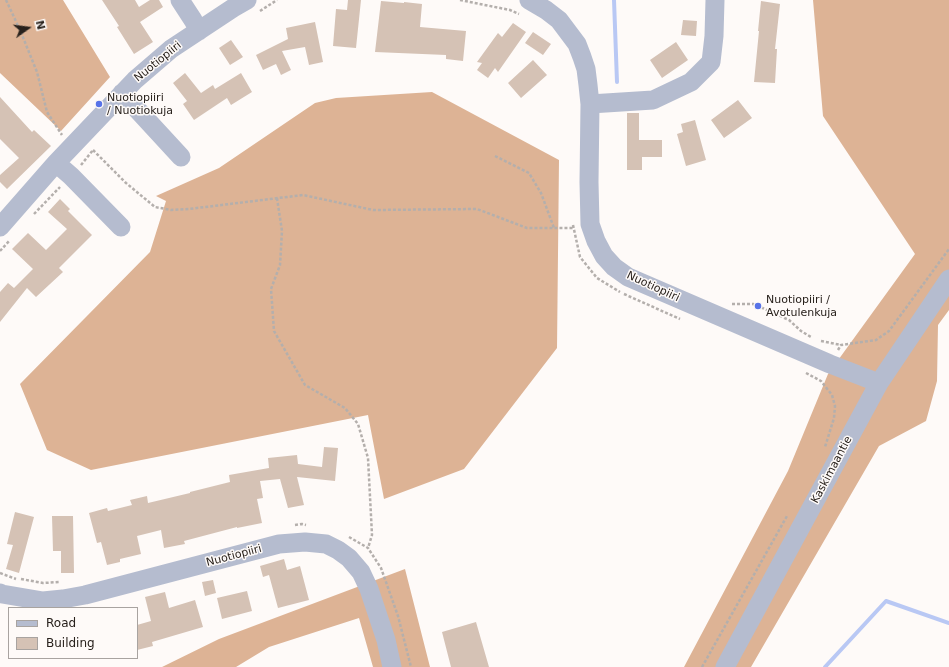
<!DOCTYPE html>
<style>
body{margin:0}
#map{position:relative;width:949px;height:667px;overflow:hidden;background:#fefaf8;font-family:"DejaVu Sans",sans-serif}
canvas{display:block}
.legend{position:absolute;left:8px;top:607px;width:130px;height:52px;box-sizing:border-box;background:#fefaf8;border:1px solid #a8a3a0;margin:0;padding:5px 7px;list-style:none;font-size:12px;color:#28211c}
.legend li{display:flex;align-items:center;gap:8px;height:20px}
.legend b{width:20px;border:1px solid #a8a3a0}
.north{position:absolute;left:8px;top:8px;width:40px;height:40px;-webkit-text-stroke:3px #fefaf8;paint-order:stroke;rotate:76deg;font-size:11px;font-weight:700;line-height:16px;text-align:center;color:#28211c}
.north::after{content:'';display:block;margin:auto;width:14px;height:18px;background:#28211c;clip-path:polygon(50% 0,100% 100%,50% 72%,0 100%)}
</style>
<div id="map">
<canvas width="949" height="667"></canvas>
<ul class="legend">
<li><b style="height:5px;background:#b5bccf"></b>Road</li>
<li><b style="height:11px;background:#d5c2b5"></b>Building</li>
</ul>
<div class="north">N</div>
</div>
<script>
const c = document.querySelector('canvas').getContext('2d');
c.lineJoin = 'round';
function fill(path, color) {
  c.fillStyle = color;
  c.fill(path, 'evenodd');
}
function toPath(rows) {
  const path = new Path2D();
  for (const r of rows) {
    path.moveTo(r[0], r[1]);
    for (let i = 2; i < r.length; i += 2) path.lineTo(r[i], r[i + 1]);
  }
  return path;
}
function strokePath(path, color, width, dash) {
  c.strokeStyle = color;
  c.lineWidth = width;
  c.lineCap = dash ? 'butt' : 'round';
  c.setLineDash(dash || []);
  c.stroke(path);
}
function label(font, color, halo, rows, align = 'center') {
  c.font = font + ' "DejaVu Sans",sans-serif';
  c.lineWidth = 3;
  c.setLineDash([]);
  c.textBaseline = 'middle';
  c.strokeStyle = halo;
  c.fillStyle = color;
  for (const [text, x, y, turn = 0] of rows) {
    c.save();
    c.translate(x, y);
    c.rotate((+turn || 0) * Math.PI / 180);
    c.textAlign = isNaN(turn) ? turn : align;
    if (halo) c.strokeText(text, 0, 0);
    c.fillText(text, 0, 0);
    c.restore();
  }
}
const forest = toPath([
 [0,0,63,0,110,77,61,131,0,73],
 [813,0,949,0,949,310,938,325,937,381,926,421,879,446,751,667,684,667,788,471,828,374,915,254,823,116],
 [432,92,559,160,557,348,464,469,384,499,368,415,91,470,47,450,20,384,150,252,166,201,156,196,219,168,315,103,336,98],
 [405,569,430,667,373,667,359,618,269,647,236,667,162,667,219,639]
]);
const stream = toPath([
 [614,0,617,82],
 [825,667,886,601,949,623]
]);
const building = toPath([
 [102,0,135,0,139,7,150,0,159,0,163,7,140,22,153,42,134,54,117,27,119,26],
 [348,0,361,0,356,48,333,46,336,9,347,10],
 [381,1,404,3,404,2,422,4,420,27,466,31,463,61,446,59,446,55,375,52],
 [761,1,780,4,775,49,777,49,775,83,754,82,759,31,758,31],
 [683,20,697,21,696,36,681,35],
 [315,22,323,62,309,65,305,47,282,51,291,70,281,75,276,64,263,70,256,55,288,39,286,28],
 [513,23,526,32,498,72,495,68,488,78,477,70,482,63,477,62,498,33,502,37],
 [533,32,551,44,543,55,525,43],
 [231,40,243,57,230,65,219,48],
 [676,42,688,60,662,78,650,60],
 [533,60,547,75,521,98,508,83],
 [185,73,201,93,213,85,215,89,241,73,252,92,231,105,227,98,194,120,183,104,187,101,173,83],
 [0,97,32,132,34,130,51,146,7,189,0,182,0,175,19,158,0,139],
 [738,100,752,118,724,138,711,120],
 [627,113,639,113,639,140,662,140,662,157,642,157,642,170,627,170],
 [695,120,706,160,686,166,677,134,683,132,681,124],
 [60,199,70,209,68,211,92,235,59,268,63,272,36,297,27,288,0,322,0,292,8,283,14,288,33,269,12,249,28,233,46,250,67,229,48,212],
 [324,447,338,448,335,481,297,477,304,505,288,508,280,479,260,481,263,498,257,499,262,523,237,528,237,527,184,541,185,544,164,548,161,530,137,536,141,554,120,559,120,562,107,565,101,542,97,543,89,513,107,508,108,511,132,505,130,500,147,496,148,503,190,493,190,492,230,482,229,475,269,468,268,458,297,455,298,464,322,467],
 [15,512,34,517,19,573,6,569,13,545,7,544],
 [52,516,73,516,74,573,61,573,61,551,53,551],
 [284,559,287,570,300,566,309,600,278,608,269,575,263,577,260,566],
 [213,580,216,593,205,596,202,582],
 [247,591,252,611,222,619,217,598],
 [165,592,169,608,195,600,203,627,152,642,153,646,137,650,137,625,151,621,145,597],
 [476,622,489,667,451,667,442,632]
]);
const path = toPath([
 [6,0,20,30,37,72,47,112,62,135],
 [460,0,510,10,519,14],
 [260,11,277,0],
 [93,150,126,183,155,207,171,210,189,209,303,195,373,210,477,209,527,228,573,228],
 [495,156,529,173,541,193,554,228],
 [81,165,93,150],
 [277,198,282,231,280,265,271,289,274,331,305,385,345,408,358,424,368,458,372,535,368,548],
 [34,214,60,187],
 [573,225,580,257,597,278,620,292],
 [0,251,10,240],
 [624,294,680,319],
 [732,304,753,304,758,306,789,320,801,331,811,337],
 [821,341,841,345],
 [838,350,841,345,876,340,889,331,949,249],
 [806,373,821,381,832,395,835,406,834,418,825,447],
 [295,525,302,524,306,525],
 [349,537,368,548,381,568,398,616,411,667],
 [0,573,16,579],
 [21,579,43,583,59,582],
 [702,667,787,516]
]);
const minor = toPath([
 [180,0,193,20,199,31],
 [529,0,546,10,559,20,577,44,582,57,586,69,588,85,590,104,589,182,590,224,596,241,604,256,614,267,628,277,830,364,879,383],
 [122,93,181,157],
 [590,104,653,100,691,82,711,62,714,36,715,0],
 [56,163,71,176,121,227],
 [0,227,56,163,135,80,171,49,233,8,247,0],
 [0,593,2,594,43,601,63,599,85,595,279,544,305,542,326,544,338,550,349,558,361,572,369,589,386,640,392,667],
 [725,667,879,383,949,279]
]);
const markers = [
 [99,104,4,"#5873e8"],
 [758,306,4,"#5873e8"]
];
const streetNames = [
 ["Nuotiopiiri",158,62,-39],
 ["Nuotiopiiri",653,287,25],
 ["Kaskimaantie",832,470,-62],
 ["Nuotiopiiri",234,556,-15]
];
const poiNames = [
 ["Nuotiopiiri",107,98],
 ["/ Nuotiokuja",107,111],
 ["Nuotiopiiri /",766,300],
 ["Avotulenkuja",766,313]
];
fill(forest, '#ddb395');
strokePath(stream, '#b9c8f4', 4);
fill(building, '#d5c2b5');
strokePath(path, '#b4afac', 2.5, [3, 2]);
strokePath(minor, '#b5bccf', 19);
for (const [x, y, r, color] of markers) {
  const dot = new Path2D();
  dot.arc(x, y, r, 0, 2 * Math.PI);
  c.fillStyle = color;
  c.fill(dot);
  strokePath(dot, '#fefaf8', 1.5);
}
label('11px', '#28211c', '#fefaf8', streetNames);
label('11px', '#28211c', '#fefaf8', poiNames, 'left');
</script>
